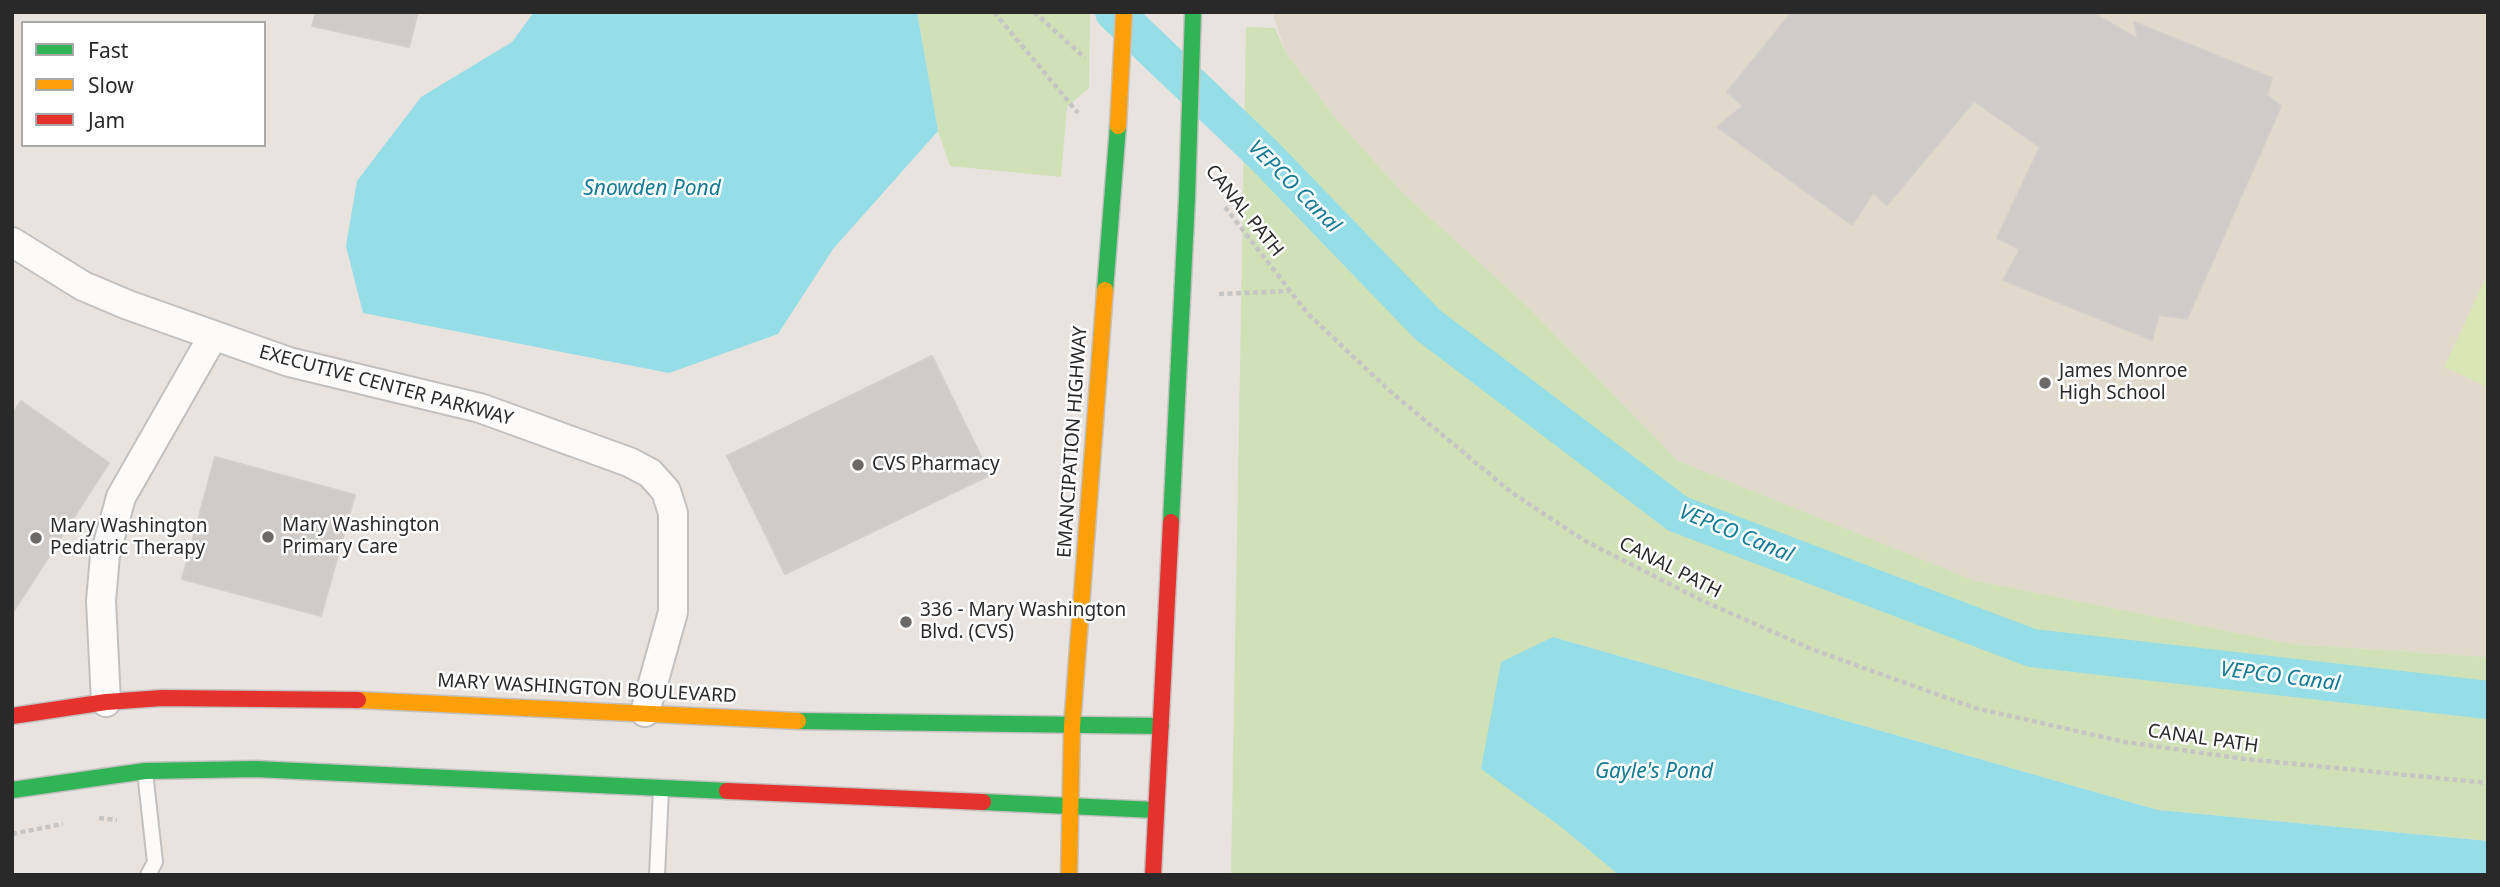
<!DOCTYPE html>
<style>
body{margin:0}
#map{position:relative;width:2500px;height:887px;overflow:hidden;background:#e8e3de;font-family:"Noto Sans",sans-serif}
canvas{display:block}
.frame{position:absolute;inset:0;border:14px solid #292929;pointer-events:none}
.legend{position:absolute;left:21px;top:21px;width:245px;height:126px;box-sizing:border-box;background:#fff;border:2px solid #a9a9a9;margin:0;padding:9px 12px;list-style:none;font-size:21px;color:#292929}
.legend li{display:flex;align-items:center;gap:14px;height:35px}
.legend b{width:35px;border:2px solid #a9a9a9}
</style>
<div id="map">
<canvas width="2500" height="887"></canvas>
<div class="frame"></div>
<ul class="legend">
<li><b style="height:9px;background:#30b455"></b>Fast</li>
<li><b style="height:9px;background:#ff9f0a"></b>Slow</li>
<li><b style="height:9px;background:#e5322d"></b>Jam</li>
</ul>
</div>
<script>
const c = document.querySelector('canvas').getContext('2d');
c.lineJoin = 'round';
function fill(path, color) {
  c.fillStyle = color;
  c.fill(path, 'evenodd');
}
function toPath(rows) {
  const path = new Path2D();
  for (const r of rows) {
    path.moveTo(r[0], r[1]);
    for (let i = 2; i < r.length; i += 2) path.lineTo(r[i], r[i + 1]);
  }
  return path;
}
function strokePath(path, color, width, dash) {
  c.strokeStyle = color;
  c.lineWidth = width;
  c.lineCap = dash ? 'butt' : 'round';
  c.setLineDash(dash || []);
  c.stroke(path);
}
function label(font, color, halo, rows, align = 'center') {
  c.font = font + ' "Noto Sans",sans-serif';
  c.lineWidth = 5;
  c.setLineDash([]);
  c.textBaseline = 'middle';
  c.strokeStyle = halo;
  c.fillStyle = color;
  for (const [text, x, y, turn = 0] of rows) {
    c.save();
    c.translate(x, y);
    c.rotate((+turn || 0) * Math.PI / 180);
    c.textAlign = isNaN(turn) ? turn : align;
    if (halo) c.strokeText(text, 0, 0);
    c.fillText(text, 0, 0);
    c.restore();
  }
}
const education = toPath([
 [1272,12,2488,12,2488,657,2293,644,1972,580,1678,461,1526,305,1402,192,1337,120,1286,53]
]);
const green = toPath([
 [917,12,1090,12,1089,88,1067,107,1061,177,950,166,938,131],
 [1246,27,1275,28,1286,53,1337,120,1402,192,1526,305,1678,461,1973,580,2293,644,2488,657,2488,841,2158,810,1553,637,1560,826,1619,875,1231,875]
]);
const pitch = toPath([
 [2488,273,2488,387,2444,367]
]);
const water = toPath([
 [534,12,917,12,938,131,833,249,778,334,669,373,363,313,346,246,357,181,421,97,512,42],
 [1553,637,2158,810,2488,841,2488,875,1619,875,1560,826,1481,769,1501,662]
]);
const canal = toPath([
 [1114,12,1263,154,1428,325,1678,514,2032,648,2488,700]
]);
const building = toPath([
 [316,12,418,12,409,47,312,26,316,12],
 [1792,12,2092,12,2138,39,2134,22,2272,78,2267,95,2281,106,2187,319,2159,315,2152,340,2003,280,2020,249,1997,238,2040,147,1974,101,1887,205,1873,193,1852,225,1717,127,1743,106,1727,92,1792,12],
 [932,356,990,475,785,574,727,456,932,356],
 [21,401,109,463,12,614,12,415,21,401],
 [215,457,355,495,321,616,182,579,215,457]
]);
const path = toPath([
 [994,12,1078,113],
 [1034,12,1085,58],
 [1225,207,1308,314,1392,393,1511,492,1585,541,1703,601,1814,650,1975,708,2125,742,2245,759,2488,783],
 [1219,294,1290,291],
 [99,818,117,820],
 [12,834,63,824]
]);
const lane = toPath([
 [145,772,155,862,148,875],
 [657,875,661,789]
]);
const street = toPath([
 [12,242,83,286,128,305,289,362,480,408,629,462,650,473,666,491,673,513,673,612,645,712],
 [106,702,101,601,105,555,121,497,213,336]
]);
const fast = toPath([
 [1105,290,1118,126],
 [1171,522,1187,198],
 [798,721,1161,726],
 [12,790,145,771,255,769,727,791],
 [983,802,1155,810]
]);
const slow = toPath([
 [358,700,798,721],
 [1069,875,1072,726,1105,290]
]);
const jam = toPath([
 [12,716,106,702,162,698,358,700],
 [727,791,983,802],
 [1153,875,1171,522]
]);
const fastBridge = toPath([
 [1187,198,1193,12]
]);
const slowBridge = toPath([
 [1118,126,1124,12]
]);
const markers = [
 [2045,383,7,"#6c6a68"],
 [858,465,7,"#6c6a68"],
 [268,537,7,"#6c6a68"],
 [36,538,7,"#6c6a68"],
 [906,622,7,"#6c6a68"]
];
const streetNames = [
 ["CANAL PATH",1244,211,51],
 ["EXECUTIVE CENTER PARKWAY",386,386,15],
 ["EMANCIPATION HIGHWAY",1073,442,-86],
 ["CANAL PATH",1670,568,27],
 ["MARY WASHINGTON BOULEVARD",587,689,3],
 ["CANAL PATH",2203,739,8]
];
const poiNames = [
 ["James Monroe",2059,372],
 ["High School",2059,394],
 ["CVS Pharmacy",872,465],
 ["Mary Washington",282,526],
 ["Primary Care",282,548],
 ["Mary Washington",50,527],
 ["Pediatric Therapy",50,549],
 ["336 - Mary Washington",920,611],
 ["Blvd. (CVS)",920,633]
];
const waterNames = [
 ["VEPCO Canal",1294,187,45],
 ["Snowden Pond",652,189],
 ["VEPCO Canal",1736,534,22],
 ["VEPCO Canal",2280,677,7],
 ["Gayle's Pond",1654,772]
];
fill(education, '#e2d9cd');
fill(green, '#d0e1b8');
fill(pitch, '#dbe6b6');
fill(water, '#95dee7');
strokePath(canal, '#95dee7', 38);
fill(building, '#cecbc8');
strokePath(building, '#d2cfcb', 2);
strokePath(lane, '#c2c0c0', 18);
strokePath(street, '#c2c0c0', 32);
strokePath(fast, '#c2c0c0', 19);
strokePath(slow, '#c2c0c0', 19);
strokePath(jam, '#c2c0c0', 19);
strokePath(path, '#c6c5c5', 4.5, [5, 3.5]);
strokePath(lane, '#fcfbfa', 14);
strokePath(street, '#fcfbfa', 28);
strokePath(fast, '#30b455', 16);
strokePath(slow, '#ff9f0a', 16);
strokePath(jam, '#e5322d', 16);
strokePath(fastBridge, '#c4c2c0', 19, []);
strokePath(slowBridge, '#c4c2c0', 19, []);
strokePath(fastBridge, '#30b455', 16);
strokePath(slowBridge, '#ff9f0a', 16);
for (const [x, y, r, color] of markers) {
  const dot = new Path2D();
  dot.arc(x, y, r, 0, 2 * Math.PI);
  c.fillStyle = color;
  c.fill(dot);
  strokePath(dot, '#fff', 2.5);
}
label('19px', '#292929', '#fff', streetNames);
label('19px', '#292929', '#fff', poiNames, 'left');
label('italic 21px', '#117b95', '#fff', waterNames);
</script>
